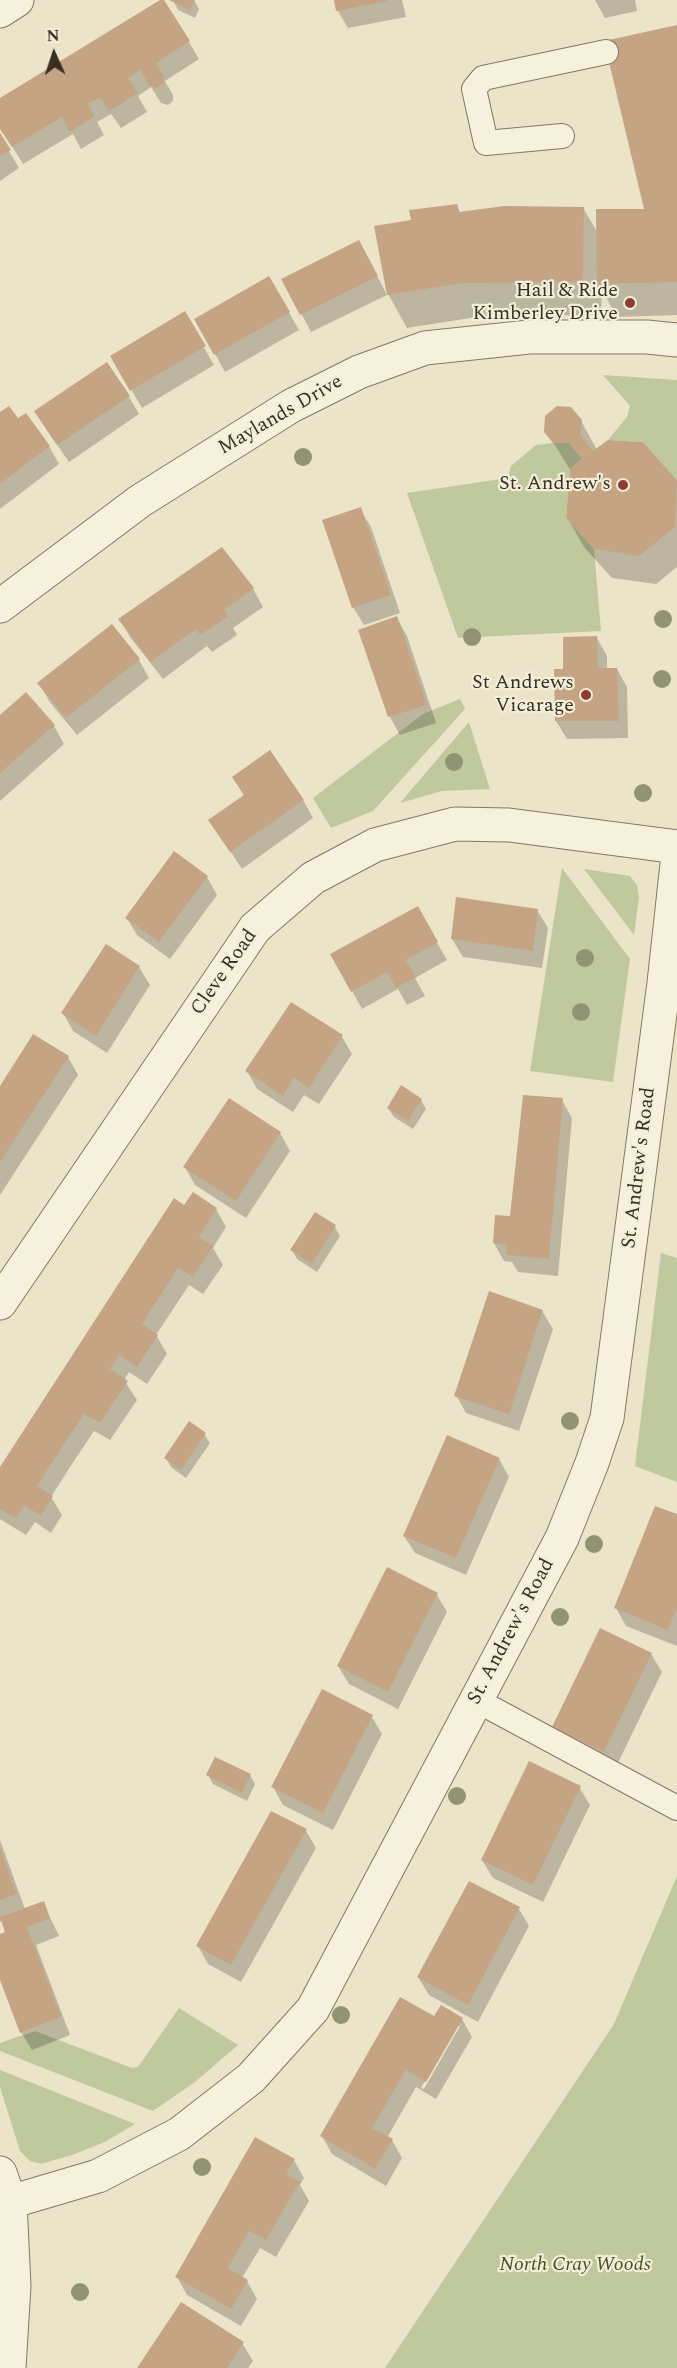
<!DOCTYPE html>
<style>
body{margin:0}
#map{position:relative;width:677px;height:2368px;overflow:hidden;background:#ebe4c9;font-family:Spectral,serif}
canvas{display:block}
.north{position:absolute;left:24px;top:24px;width:60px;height:60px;-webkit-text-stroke:4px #f3eed8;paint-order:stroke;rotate:357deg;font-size:16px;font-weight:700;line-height:24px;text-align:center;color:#382e22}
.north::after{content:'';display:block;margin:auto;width:21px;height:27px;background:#382e22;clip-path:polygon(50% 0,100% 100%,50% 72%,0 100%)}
</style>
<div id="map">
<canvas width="677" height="2368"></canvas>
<div class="north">N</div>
</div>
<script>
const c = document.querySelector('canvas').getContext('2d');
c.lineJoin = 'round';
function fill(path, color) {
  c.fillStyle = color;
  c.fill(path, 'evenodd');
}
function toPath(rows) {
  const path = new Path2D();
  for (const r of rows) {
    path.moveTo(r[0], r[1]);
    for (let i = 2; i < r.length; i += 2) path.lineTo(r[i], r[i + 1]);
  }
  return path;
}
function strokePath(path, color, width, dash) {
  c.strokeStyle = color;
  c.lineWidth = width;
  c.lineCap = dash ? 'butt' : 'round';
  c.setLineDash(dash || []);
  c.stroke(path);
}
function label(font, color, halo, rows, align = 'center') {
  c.font = font + ' Spectral,serif';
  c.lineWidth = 4.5;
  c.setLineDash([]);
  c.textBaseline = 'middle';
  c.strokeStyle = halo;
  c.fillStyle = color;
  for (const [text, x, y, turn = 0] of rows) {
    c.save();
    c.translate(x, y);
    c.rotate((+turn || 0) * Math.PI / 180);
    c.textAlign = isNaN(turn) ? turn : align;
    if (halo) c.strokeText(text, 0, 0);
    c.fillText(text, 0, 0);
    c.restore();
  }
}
const green = toPath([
 [603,375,677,380,677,480,643,442,608,440,627,417,630,406],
 [553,443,569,443,582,459,570,469,566,518,594,549,601,631,458,638,407,493,508,478,511,466,536,445],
 [460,699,465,709,373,811,331,828,313,798,423,714],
 [469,722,490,789,442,791,400,803],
 [562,868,630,959,613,1082,530,1071],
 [584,869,630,876,637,885,639,897,634,935],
 [661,1253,677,1258,677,1482,635,1466],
 [677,1876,677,2368,385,2368,614,2024],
 [179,2008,238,2045,195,2082,153,2111,0,2051,0,2043,35,2031,132,2068,138,2067],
 [0,2070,135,2124,105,2142,72,2155,41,2164,30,2161,20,2151,0,2087]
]);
const shadow = toPath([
 [173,0,194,0,199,9,195,18,178,10],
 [336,0,402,0,406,17,348,28,338,11],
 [595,0,635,0,637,11,605,18],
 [677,27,677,315,617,317,602,290,601,315,483,316,407,328,388,294,413,221,457,205,461,214,583,208,598,233,646,210],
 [189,42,199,59,165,81,173,95,173,101,168,105,161,103,151,87,138,96,147,112,121,128,111,114,97,122,104,135,81,149,73,134,23,164,0,127,0,100],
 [0,136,19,168,0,181],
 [369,260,387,295,311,332,283,279],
 [269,278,299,330,225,372,196,319],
 [184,313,214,365,142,408,112,357],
 [129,397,139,414,69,462,46,429],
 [0,414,18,421,49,446,59,464,0,509],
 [581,421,597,450,643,443,677,482,677,567,656,584,612,578,584,547,567,517,571,471,546,431],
 [360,509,371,527,400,613,364,625,353,607],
 [222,549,253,589,263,607,233,628,237,635,212,652,207,646,163,679,130,637,120,619],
 [397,618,407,636,436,723,400,735,390,717,360,631],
 [112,626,139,660,149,678,77,735,49,701,39,683],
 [597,638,607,656,607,669,617,669,627,687,628,738,567,739,556,721,556,671,565,671],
 [26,694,54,726,64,744,0,801,0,717],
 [234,778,303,800,313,818,242,869,210,820,244,796],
 [207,877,217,895,170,959,137,935,127,918],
 [417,908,447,960,415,978,425,996,407,1005,398,989,362,1009,332,954],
 [537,910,548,928,542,968,463,957,452,939],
 [106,946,139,967,150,985,107,1053,73,1031,63,1013],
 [342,1037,352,1054,319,1104,304,1095,293,1112,257,1089,247,1071],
 [68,1057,78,1075,0,1195,0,1087],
 [421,1100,426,1109,413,1129,394,1117,388,1108],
 [562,1100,572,1118,558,1276,518,1272,512,1262,504,1261,494,1243,511,1218],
 [280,1133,290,1151,246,1218,195,1185,185,1167],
 [185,1207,216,1209,226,1227,213,1248,223,1265,203,1294,189,1285,156,1335,167,1354,147,1384,129,1372,124,1380,137,1400,110,1440,94,1431,70,1467,51,1497,62,1515,51,1533,35,1522,26,1535,0,1519,0,1470],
 [315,1214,335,1227,340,1236,317,1272,297,1259,292,1250],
 [542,1311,553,1329,519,1431,466,1413,456,1395],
 [204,1434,210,1443,186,1478,171,1467,166,1458],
 [499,1459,509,1477,466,1575,415,1553,404,1536],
 [677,1516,677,1646,626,1626,616,1608],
 [437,1595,447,1612,398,1709,349,1684,338,1666],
 [651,1654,662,1672,615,1769,564,1745,554,1727],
 [372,1717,382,1734,333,1830,283,1805,273,1787],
 [208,1775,250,1775,255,1784,247,1801,213,1784],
 [579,1787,590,1805,543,1902,493,1878,482,1860],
 [306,1831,316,1848,241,1982,208,1964,198,1946],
 [0,1840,25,1909,43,1903,59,1936,36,1945,70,2035,32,2050,21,2032,0,1975,0,1935,7,1933,3,1921,0,1922],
 [519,1909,529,1926,478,2022,429,1995,418,1977],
 [434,2019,462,2019,472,2037,436,2099,416,2087,387,2138,392,2140,402,2158,386,2186,332,2154,322,2136],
 [457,2026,460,2026,424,2089,421,2088],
 [294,2160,304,2178,300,2185,309,2201,276,2257,260,2248,242,2278,247,2281,257,2299,241,2326,187,2295,177,2277],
 [242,2343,253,2361,248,2368,138,2368]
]);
const building = toPath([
 [160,0,164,0,190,41,156,63,163,75,164,83,157,88,149,85,140,70,128,78,138,93,109,111,100,97,88,104,95,116,70,132,62,117,12,147,0,129,0,98],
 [169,0,195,0,190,10],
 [334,0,387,0,387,1,336,11],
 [677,25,677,282,597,284,596,209,644,209,604,41],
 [0,133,11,150,0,156],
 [457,204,459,212,504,206,584,207,583,282,463,283,387,295,374,226,411,220,409,210],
 [359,240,378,276,300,315,281,279],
 [269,276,290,312,214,355,194,319],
 [185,311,206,346,130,391,110,356],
 [107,362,130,396,57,445,34,411],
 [9,406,18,418,26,413,50,446,0,484,0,412],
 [557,406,571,407,582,420,580,435,593,451,608,440,643,442,677,480,675,527,639,556,594,549,566,518,570,469,582,459,569,443,553,443,544,432,545,416],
 [361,507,391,595,352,608,322,520],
 [222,547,254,588,224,610,228,617,200,635,196,629,151,662,118,619],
 [397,616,427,705,388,717,358,630],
 [112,624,140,659,66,718,37,683],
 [597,636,598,668,617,668,619,721,555,721,554,669,563,669,563,637],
 [26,692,55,725,0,773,0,715],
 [270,750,304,800,230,852,208,820,244,795,232,777],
 [174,851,208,876,159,942,125,918],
 [456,897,538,909,533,951,451,939],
 [418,906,438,942,406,960,416,977,396,988,387,972,351,992,330,954],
 [106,944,140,966,96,1036,61,1013],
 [291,1002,343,1035,309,1088,294,1078,283,1096,245,1071],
 [33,1034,69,1056,0,1162,0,1086],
 [401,1085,422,1099,408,1121,387,1108],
 [523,1095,563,1098,549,1259,506,1255,507,1245,493,1243,495,1215,510,1216],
 [229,1098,281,1132,236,1201,183,1167],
 [193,1192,217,1208,199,1237,213,1246,193,1277,178,1268,142,1324,158,1335,137,1367,119,1355,110,1369,128,1381,100,1423,84,1414,60,1450,37,1486,53,1496,41,1516,24,1505,16,1518,0,1509,0,1467,174,1198,184,1205],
 [315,1212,336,1225,312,1264,290,1250],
 [489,1291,543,1310,509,1414,454,1396],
 [189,1421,206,1433,181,1470,164,1458],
 [447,1435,500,1458,456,1558,403,1536],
 [655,1506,677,1514,677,1607,668,1630,614,1608],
 [387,1567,438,1593,388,1692,337,1666],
 [600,1628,652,1653,604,1752,552,1727],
 [322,1689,373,1715,323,1813,271,1787],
 [215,1757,251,1774,242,1793,206,1775],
 [529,1761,581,1786,533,1885,481,1860],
 [271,1811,307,1829,231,1965,196,1946],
 [0,1848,17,1894,0,1900],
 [469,1881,520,1907,468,2005,417,1977],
 [44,1901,50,1918,27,1927,61,2017,20,2033,0,1980,0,1934,5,1932,0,1917],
 [400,1997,434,2016,441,2005,463,2018,426,2082,406,2070,372,2128,393,2139,375,2169,320,2136],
 [255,2137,295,2159,286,2174,300,2182,266,2240,249,2231,228,2268,248,2280,231,2309,175,2277],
 [181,2302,244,2342,227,2368,137,2368]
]);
const lane = toPath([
 [562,136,486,143,474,89,483,78,606,52],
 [476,1700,677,1808]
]);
const street = toPath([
 [0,11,17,0],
 [0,606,140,501,291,406,359,372,425,348,529,337,647,337,677,340],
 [0,1303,255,928,313,878,375,845,455,824,509,825,677,847],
 [0,2173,10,2202,14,2286,9,2368],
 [10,2202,98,2176,179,2134,251,2078,313,2009,562,1538,592,1463,607,1418,664,983,677,864]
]);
const trees = [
 [303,457],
 [663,619],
 [472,637],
 [662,679],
 [454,762],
 [643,793],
 [585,958],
 [581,1012],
 [570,1421],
 [594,1544],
 [560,1617],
 [457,1796],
 [341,2015],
 [202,2167],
 [80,2292]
];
const markers = [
 [630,303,6,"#8f3c35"],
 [623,485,6,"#8f3c35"],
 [586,695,6,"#8f3c35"]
];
const poiNames = [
 ["Hail & Ride",618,292],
 ["Kimberley Drive",618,315],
 ["St. Andrew's",611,485],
 ["St Andrews",574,684],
 ["Vicarage",574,707]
];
const streetNames = [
 ["Maylands Drive",281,416,-30],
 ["Cleve Road",225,973,-55],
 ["St. Andrew's Road",640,1168,-83],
 ["St. Andrew's Road",512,1632,-62]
];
const parkNames = [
 ["North Cray Woods",575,2266]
];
fill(green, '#c0c89e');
fill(shadow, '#0003');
fill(building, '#c5a483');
strokePath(lane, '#867760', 26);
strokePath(street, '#867760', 35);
strokePath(lane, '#f6f1dc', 24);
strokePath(street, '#f6f1dc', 33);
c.fillStyle = '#909472';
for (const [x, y] of trees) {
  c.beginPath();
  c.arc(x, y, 9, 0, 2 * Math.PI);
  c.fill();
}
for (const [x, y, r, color] of markers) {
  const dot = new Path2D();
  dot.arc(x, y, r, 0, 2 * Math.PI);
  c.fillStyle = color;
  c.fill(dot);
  strokePath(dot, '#f3eed8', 2);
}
label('20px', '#382e22', '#f3eed8', poiNames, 'right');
label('20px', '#382e22', '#f3eed8', streetNames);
label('italic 20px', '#45522a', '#f3eed8', parkNames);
</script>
